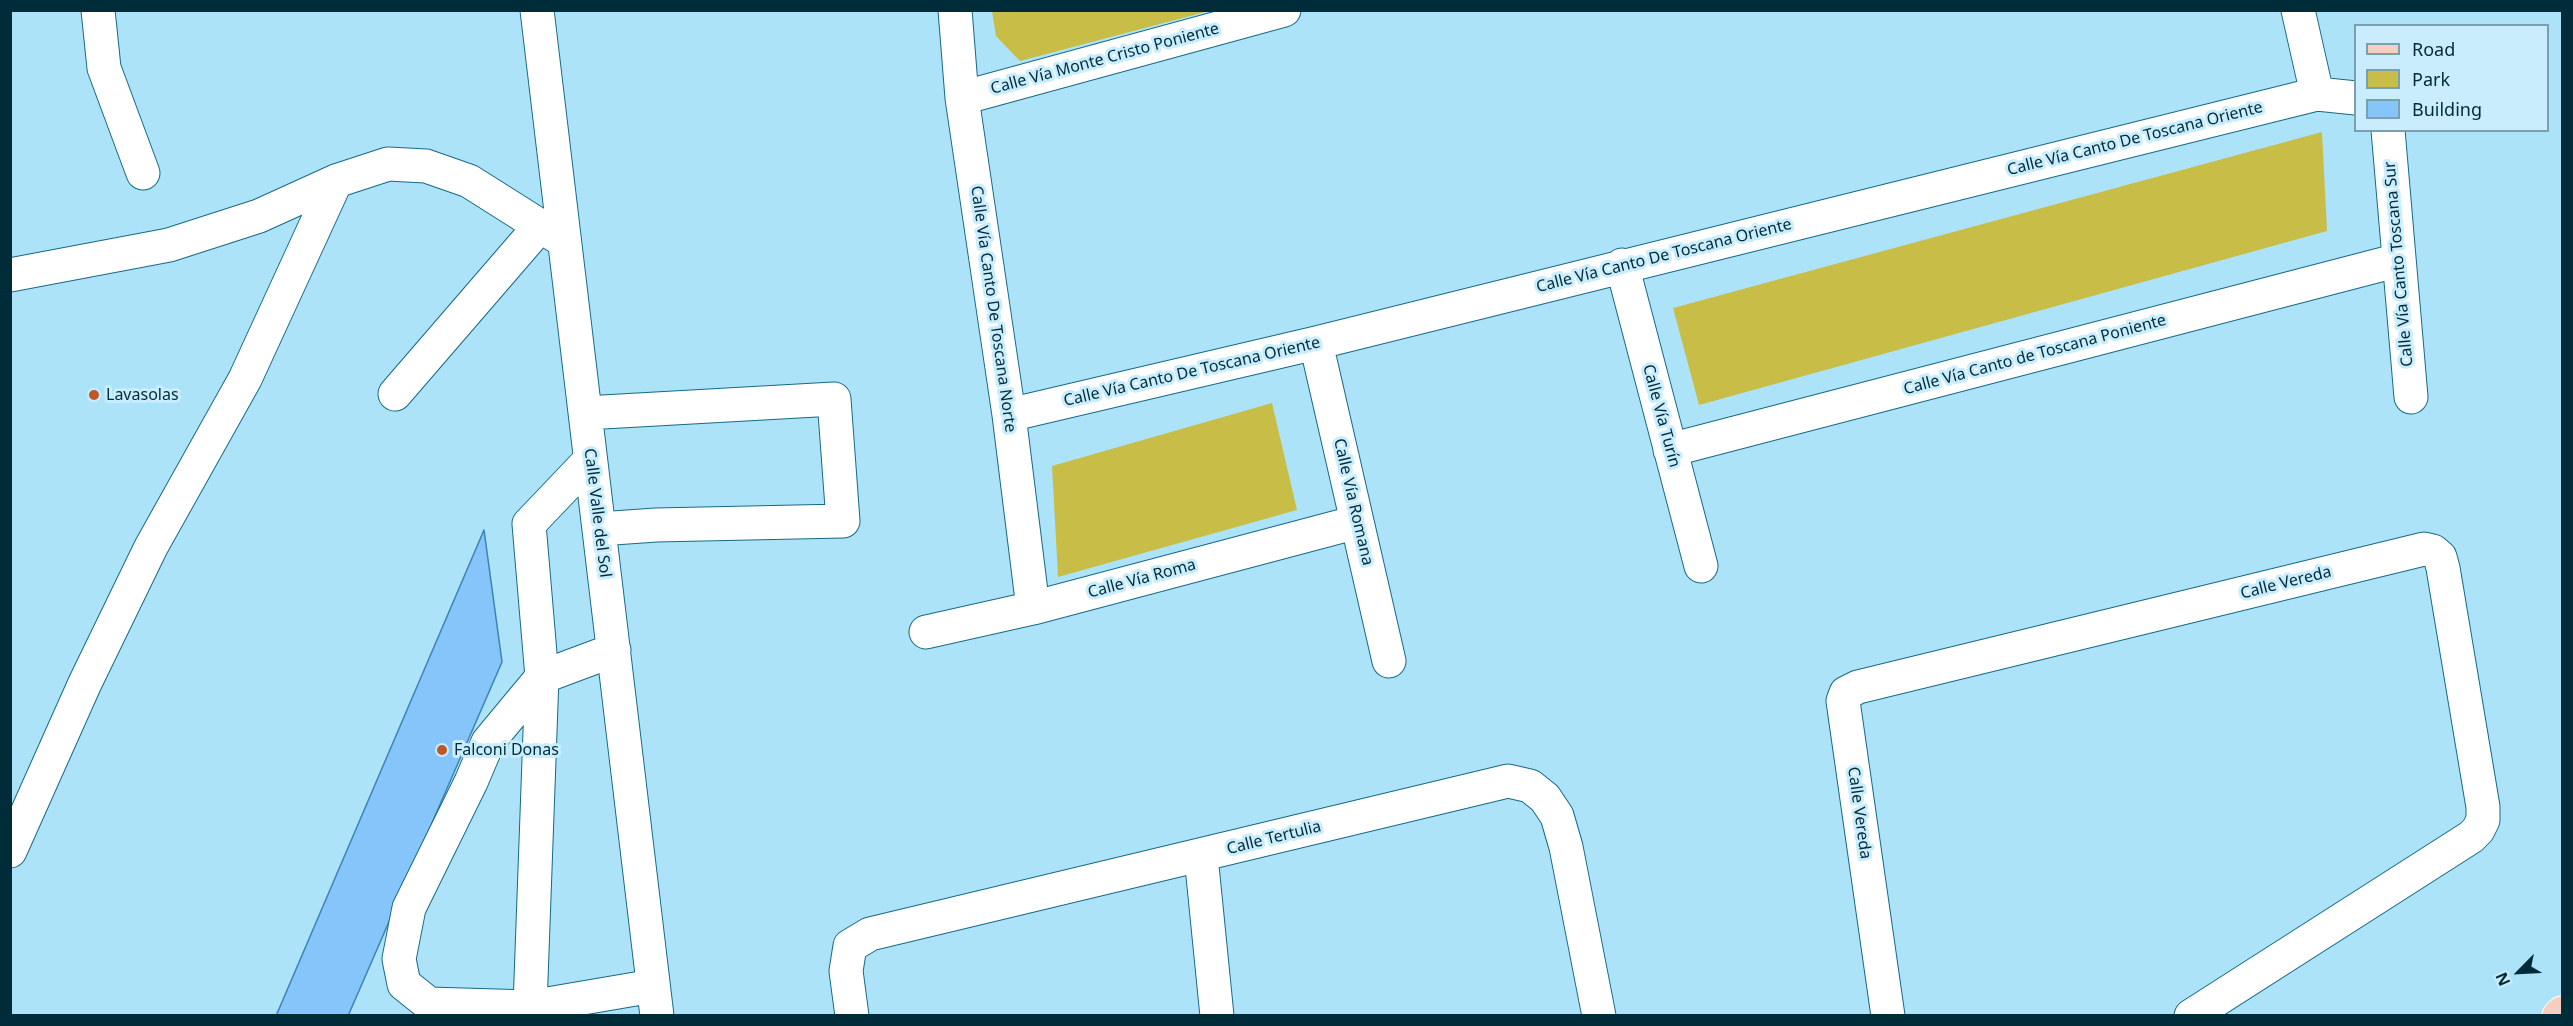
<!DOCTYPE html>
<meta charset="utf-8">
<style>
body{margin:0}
#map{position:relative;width:2573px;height:1026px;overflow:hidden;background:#ace3f9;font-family:"Noto Sans",sans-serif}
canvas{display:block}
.frame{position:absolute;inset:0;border:12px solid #002c3a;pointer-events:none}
.legend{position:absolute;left:2354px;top:24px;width:195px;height:108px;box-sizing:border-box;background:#c9edfc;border:2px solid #79a0ae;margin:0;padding:8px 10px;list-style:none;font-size:18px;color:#002c3a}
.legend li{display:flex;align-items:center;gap:12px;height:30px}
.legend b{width:30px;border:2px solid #79a0ae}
.north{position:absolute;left:2489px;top:942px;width:60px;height:60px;-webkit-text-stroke:4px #c9edfc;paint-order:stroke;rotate:246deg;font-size:16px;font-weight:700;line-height:24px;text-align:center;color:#002c3a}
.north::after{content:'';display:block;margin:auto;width:21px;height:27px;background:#002c3a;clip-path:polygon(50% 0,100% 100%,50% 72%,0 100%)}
</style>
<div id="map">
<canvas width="2573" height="1026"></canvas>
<div class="frame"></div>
<ul class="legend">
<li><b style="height:8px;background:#f7cfbe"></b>Road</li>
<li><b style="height:16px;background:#c8be47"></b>Park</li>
<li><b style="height:16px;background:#85c5fa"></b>Building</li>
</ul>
<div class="north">N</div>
</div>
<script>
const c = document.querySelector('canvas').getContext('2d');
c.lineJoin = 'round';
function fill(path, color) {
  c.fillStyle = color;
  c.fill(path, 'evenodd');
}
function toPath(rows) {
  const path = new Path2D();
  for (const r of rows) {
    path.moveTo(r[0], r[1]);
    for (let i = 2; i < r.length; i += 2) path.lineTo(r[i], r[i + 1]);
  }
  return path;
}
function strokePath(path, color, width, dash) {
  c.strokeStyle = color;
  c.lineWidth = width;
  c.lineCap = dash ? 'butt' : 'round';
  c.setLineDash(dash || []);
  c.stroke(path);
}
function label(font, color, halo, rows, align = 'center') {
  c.font = font + ' "Noto Sans",sans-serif';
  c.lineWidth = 6;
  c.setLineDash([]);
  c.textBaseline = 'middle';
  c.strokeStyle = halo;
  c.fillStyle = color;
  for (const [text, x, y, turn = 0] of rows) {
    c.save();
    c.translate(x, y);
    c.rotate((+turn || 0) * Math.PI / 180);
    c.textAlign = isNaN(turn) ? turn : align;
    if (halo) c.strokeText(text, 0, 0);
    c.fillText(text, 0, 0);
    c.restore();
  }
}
const green = toPath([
 [992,11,992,10,1209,11,1020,61,996,36],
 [2322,132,2327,231,1699,405,1673,308],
 [1272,403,1297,510,1058,577,1052,466]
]);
const building = toPath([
 [484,530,502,662,348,1016,276,1016,484,530]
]);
const minor = toPath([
 [98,10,104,68,143,173],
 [537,10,657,1016],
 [955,10,962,98,1009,415,1033,608],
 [2298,10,2317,94],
 [962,98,1284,10],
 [2388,130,2411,397],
 [1622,265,1701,566],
 [10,275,169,245,259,216,336,181,388,164,426,166,469,181,564,241],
 [1316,343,1389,661],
 [395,394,540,226],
 [585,413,834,399,843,521,656,525,599,529],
 [1009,415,1316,343,2317,94,2356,98],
 [1670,450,2399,260],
 [926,632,1033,608,1357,522],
 [614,650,542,677,488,742,471,782,409,908,399,959,404,984,429,1004,530,1007,653,986],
 [10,851,85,683,151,547,245,379,336,181],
 [1201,856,1217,1016],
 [530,1007,542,677,529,524,590,460],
 [852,1016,846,971,850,946,870,934,1508,781,1530,786,1545,798,1557,816,1566,847,1599,1016],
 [1888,1016,1843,701,1846,693,1858,687,2424,549,2433,551,2440,557,2443,568,2483,807,2483,820,2478,830,2471,837,2191,1016]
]);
const major = toPath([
 [2559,1016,2562,1013]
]);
const markers = [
 [94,395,6,"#bd5826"],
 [442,750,6,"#bd5826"]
];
const streetNames = [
 ["Calle Vía Monte Cristo Poniente",1105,59,-15],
 ["Calle Vía Canto De Toscana Oriente",2135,139,-14],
 ["Calle Vía Canto De Toscana Oriente",1664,256,-14],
 ["Calle Vía Canto Toscana Sur",2399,264,-95],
 ["Calle Vía Canto De Toscana Norte",993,309,82],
 ["Calle Vía Canto de Toscana Poniente",2035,355,-15],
 ["Calle Vía Canto De Toscana Oriente",1192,372,-13],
 ["Calle Vía Turín",1661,416,75],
 ["Calle Vía Romana",1353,502,77],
 ["Calle Valle del Sol",597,513,83],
 ["Calle Vía Roma",1142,579,-15],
 ["Calle Vereda",2286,583,-14],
 ["Calle Vereda",1859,813,82],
 ["Calle Tertulia",1274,838,-14]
];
const poiNames = [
 ["Lavasolas",106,395],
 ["Falconi Donas",454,750]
];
fill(green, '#c8be47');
fill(building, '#85c5fa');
strokePath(building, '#3d81b6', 1.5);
strokePath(minor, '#176a84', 35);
strokePath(major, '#fff', 35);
strokePath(minor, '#fff', 33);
strokePath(major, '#f7cfbe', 33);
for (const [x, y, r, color] of markers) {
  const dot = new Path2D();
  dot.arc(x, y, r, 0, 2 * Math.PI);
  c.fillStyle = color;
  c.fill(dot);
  strokePath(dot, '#c9edfc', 2);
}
label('16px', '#002c3a', '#c9edfc', streetNames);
label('16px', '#002c3a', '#c9edfc', poiNames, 'left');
</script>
